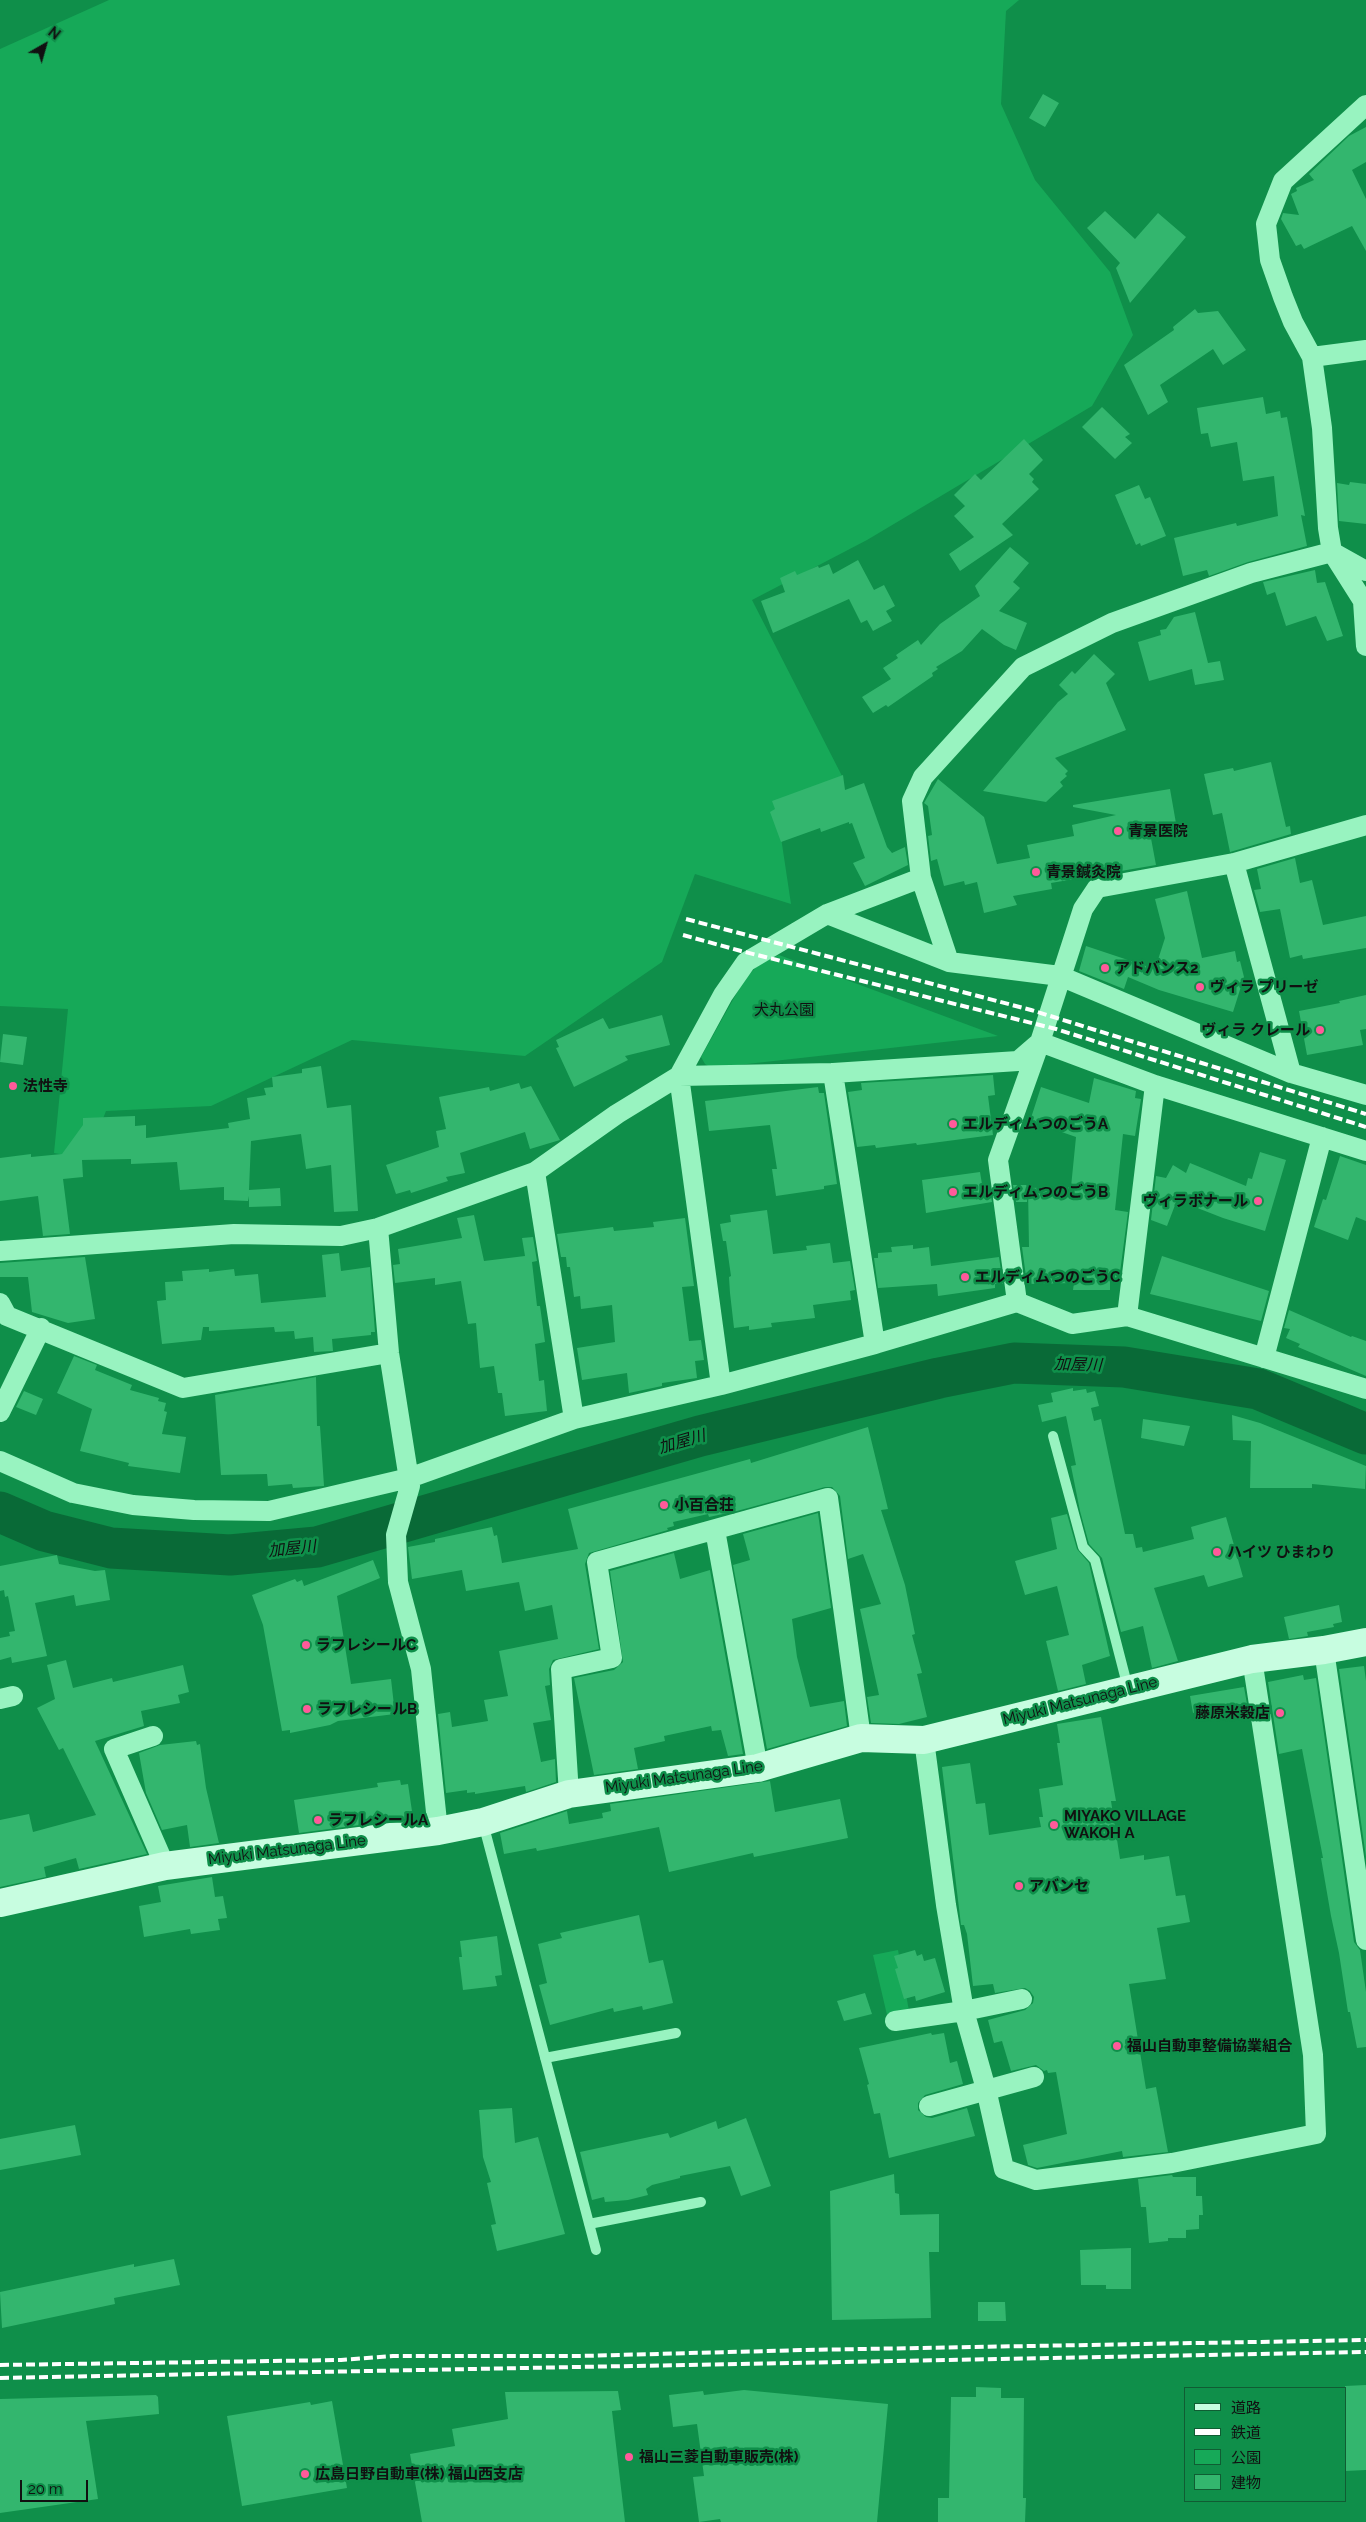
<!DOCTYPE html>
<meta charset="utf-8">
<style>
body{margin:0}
#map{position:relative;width:1366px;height:2522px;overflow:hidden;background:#0f8f4a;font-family:Raleway,"Noto Sans JP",sans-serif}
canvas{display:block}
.legend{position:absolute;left:1184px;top:2387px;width:162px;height:115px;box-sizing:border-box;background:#0f8f4a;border:1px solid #105d33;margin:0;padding:6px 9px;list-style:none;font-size:15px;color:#111}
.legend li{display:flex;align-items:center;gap:10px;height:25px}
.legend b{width:25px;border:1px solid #105d33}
.north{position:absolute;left:20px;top:20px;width:50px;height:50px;-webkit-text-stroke:4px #0f8f4a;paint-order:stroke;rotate:38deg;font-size:14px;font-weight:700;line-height:20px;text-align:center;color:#111}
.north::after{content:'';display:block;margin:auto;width:18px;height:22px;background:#111;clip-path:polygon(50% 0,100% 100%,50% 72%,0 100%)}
.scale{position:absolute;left:20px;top:2480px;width:68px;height:22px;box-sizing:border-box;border:2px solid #111;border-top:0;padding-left:6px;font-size:15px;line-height:18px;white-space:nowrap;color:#111;-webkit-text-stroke:4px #0f8f4a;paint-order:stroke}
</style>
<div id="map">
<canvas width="1366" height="2522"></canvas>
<ul class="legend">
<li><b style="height:6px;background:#c7fde0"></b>道路</li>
<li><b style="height:6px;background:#fff"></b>鉄道</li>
<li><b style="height:14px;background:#16a958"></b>公園</li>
<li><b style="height:14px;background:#33b66e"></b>建物</li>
</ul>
<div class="north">N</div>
<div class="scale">20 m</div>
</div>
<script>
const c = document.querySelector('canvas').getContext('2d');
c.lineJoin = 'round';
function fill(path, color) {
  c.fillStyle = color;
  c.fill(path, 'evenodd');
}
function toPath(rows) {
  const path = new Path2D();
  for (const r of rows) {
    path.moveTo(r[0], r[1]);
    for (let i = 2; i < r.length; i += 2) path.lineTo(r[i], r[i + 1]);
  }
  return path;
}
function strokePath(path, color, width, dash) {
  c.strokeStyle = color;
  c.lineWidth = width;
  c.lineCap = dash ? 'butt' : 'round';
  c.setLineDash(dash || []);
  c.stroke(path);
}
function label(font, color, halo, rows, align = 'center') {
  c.font = font + ' Raleway,"Noto Sans JP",sans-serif';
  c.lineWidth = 5;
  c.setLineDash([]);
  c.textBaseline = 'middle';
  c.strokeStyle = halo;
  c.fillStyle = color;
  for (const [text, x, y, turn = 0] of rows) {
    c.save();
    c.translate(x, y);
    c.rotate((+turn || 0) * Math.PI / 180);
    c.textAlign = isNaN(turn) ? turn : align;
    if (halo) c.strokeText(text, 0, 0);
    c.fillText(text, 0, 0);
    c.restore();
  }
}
const green = toPath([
 [109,0,1019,0,1006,11,1001,104,1035,180,1110,272,1133,335,1092,406,867,540,752,600,842,776,776,804,791,904,695,874,662,962,525,1056,352,1040,211,1106,106,1111,87,1159,54,1153,68,1009,0,1006,0,49],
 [779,955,998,1036,711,1068,705,1064,701,1057,744,980,759,964],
 [898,1950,909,2011,887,2015,873,1955]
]);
const river = toPath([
 [0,1512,44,1531,111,1548,230,1555,317,1547,700,1436,939,1378,1014,1363,1124,1367,1258,1389,1366,1434]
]);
const building = toPath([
 [1043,94,1059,103,1045,127,1029,118],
 [1366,127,1366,162,1352,170,1366,199,1366,251,1352,226,1304,249,1301,244,1296,246,1281,219,1283,213,1299,215,1291,194,1297,191,1296,188,1314,180,1309,174,1349,136],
 [1105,211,1135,239,1158,213,1186,237,1130,303,1116,268,1120,263,1087,228],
 [1195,309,1198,313,1218,311,1246,350,1223,365,1213,349,1160,385,1168,402,1148,415,1124,365,1174,330,1173,327],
 [1263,397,1266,414,1280,411,1281,418,1287,417,1305,516,1301,515,1307,546,1248,562,1209,576,1207,570,1183,576,1174,538,1236,523,1237,526,1278,516,1274,476,1243,481,1237,442,1211,447,1208,433,1201,434,1197,408],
 [1102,407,1130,434,1125,437,1132,443,1115,459,1082,427],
 [1024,439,1043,460,1029,474,1034,479,1032,482,1039,489,1002,524,1013,535,960,571,949,554,974,537,954,516,965,506,954,495,975,474,981,480],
 [1350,482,1366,484,1366,524,1339,521,1337,483,1349,485],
 [1139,485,1145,499,1150,497,1166,536,1141,546,1140,543,1136,545,1115,495],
 [1010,547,1029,563,1013,582,1020,588,999,611,1027,623,1016,650,1004,645,982,629,962,651,936,667,938,669,932,673,933,676,888,707,886,705,873,713,862,697,891,679,883,668,898,658,896,655,918,640,921,645,940,624,980,596,975,586],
 [858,560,874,590,884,585,895,606,886,611,892,621,873,631,867,620,861,623,849,599,773,633,761,601,785,592,780,578,795,571,797,575,818,566,819,568,829,564,833,574],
 [1315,570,1317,583,1325,582,1343,636,1327,641,1316,616,1286,626,1275,592,1267,595,1263,582],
 [1195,612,1208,663,1220,661,1224,680,1195,685,1192,669,1149,681,1138,642,1161,635,1160,630,1166,629,1174,617],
 [1094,654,1115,674,1106,683,1126,730,1055,758,1068,771,1065,774,1067,776,1060,782,1063,786,1046,802,983,791,1058,702,1068,694,1059,685,1072,671,1075,674],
 [1271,762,1286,827,1290,826,1291,834,1230,852,1222,813,1213,815,1204,774,1233,768,1234,771],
 [843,775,845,790,864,783,887,847,892,853,905,847,908,865,865,886,853,863,865,858,852,823,849,824,849,822,821,832,820,828,781,842,770,812,775,809,772,801],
 [938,779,984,817,997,864,1030,858,1027,845,1074,836,1072,825,1116,815,1073,807,1073,805,1170,789,1177,829,1150,833,1156,865,1051,883,1052,889,1013,896,1017,905,984,913,977,882,965,885,964,881,944,886,937,859,931,861,928,836,932,835,928,806,924,803],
 [1295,858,1300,883,1312,880,1323,925,1366,916,1366,948,1303,959,1302,955,1290,958,1280,909,1260,912,1254,890,1261,889,1257,869],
 [1187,891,1202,958,1235,951,1237,962,1240,961,1244,977,1233,1012,1159,990,1128,977,1124,989,1079,971,1086,946,1155,969,1165,938,1155,899],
 [1366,995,1366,1029,1360,1030,1363,1045,1307,1055,1299,1011,1340,1003,1339,1001],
 [662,1015,670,1045,625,1056,628,1060,574,1087,556,1048,559,1047,556,1040,603,1018,609,1029],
 [3,1034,27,1037,23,1065,0,1062],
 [321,1066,327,1108,351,1105,358,1211,334,1212,331,1165,306,1169,301,1134,251,1141,249,1190,280,1188,281,1206,249,1207,249,1196,248,1201,224,1200,224,1187,180,1190,177,1162,131,1164,131,1159,82,1160,83,1177,63,1179,70,1234,43,1236,38,1196,0,1201,0,1158,31,1154,31,1157,62,1154,83,1125,83,1118,135,1116,135,1126,146,1125,146,1138,229,1128,228,1123,250,1119,247,1098,266,1095,264,1088,273,1087,272,1077,302,1073,302,1069],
 [993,1075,995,1095,988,1096,993,1135,917,1145,916,1143,876,1148,875,1145,857,1147,848,1092,862,1090,861,1083],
 [1094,1078,1136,1091,1135,1098,1141,1099,1135,1136,1123,1134,1115,1210,1128,1212,1119,1280,1110,1280,1110,1290,1073,1290,1074,1283,1027,1284,1022,1247,1029,1247,1028,1188,1071,1187,1076,1137,1030,1121,1041,1087,1089,1103],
 [519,1083,521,1089,531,1086,560,1140,530,1149,525,1132,460,1153,465,1173,446,1177,448,1181,411,1193,410,1190,396,1194,386,1165,439,1147,436,1131,446,1129,439,1097,489,1087,490,1091],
 [818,1087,819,1093,824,1093,837,1184,824,1186,824,1189,776,1196,772,1169,777,1169,770,1125,709,1131,705,1101],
 [1260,1152,1286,1160,1265,1231,1223,1218,1177,1200,1167,1226,1151,1220,1156,1176,1166,1178,1173,1165,1186,1173,1190,1163,1246,1186,1248,1178,1252,1179],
 [1340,1156,1366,1165,1366,1221,1356,1217,1348,1240,1314,1227,1323,1199,1326,1200],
 [980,1172,982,1184,989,1184,992,1202,926,1213,922,1180],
 [1013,1185,1028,1185,1027,1202,1016,1202],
 [767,1210,773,1254,807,1250,806,1246,830,1243,833,1263,850,1261,855,1290,850,1291,851,1300,813,1305,815,1318,771,1323,772,1327,749,1330,749,1326,734,1328,730,1293,729,1277,731,1276,726,1241,723,1241,720,1224,731,1222,730,1215],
 [474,1215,484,1261,525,1256,522,1238,533,1237,537,1261,532,1262,537,1306,540,1306,545,1342,535,1344,539,1381,544,1380,547,1411,505,1416,502,1393,498,1393,494,1366,480,1368,476,1323,468,1324,461,1281,435,1285,435,1278,395,1283,393,1265,400,1264,398,1249,462,1238,457,1218],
 [685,1218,694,1286,682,1287,689,1341,701,1340,704,1360,695,1361,697,1378,662,1383,662,1386,629,1393,627,1373,582,1380,577,1348,615,1342,612,1305,581,1309,580,1296,574,1297,570,1267,567,1267,566,1257,561,1257,557,1234,613,1227,614,1231,654,1227,653,1222],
 [913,1245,913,1249,929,1247,931,1266,999,1257,1003,1284,995,1284,995,1288,938,1296,937,1284,878,1288,874,1258,878,1258,878,1253,892,1252,891,1247],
 [339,1253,341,1271,370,1267,375,1332,371,1332,371,1335,332,1339,333,1351,314,1352,313,1337,295,1339,294,1331,275,1332,274,1327,209,1331,209,1327,203,1327,201,1340,162,1344,157,1301,166,1300,165,1282,183,1281,182,1271,209,1269,209,1272,234,1269,235,1276,258,1274,261,1303,326,1297,322,1255],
 [1162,1256,1269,1291,1261,1321,1150,1294],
 [85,1257,95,1319,68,1323,32,1312,28,1277,0,1277,0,1263],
 [1289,1310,1351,1337,1352,1336,1366,1341,1366,1376,1298,1347,1300,1344,1286,1338,1290,1329,1284,1328],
 [74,1356,97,1365,95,1370,132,1385,130,1390,159,1398,158,1401,166,1403,164,1411,167,1412,162,1434,186,1437,180,1473,128,1466,129,1463,80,1451,92,1409,57,1393],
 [316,1377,317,1426,320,1426,324,1486,293,1488,292,1484,268,1486,267,1474,221,1475,215,1395],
 [1073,1388,1073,1391,1086,1389,1087,1393,1095,1391,1099,1406,1091,1408,1094,1421,1101,1419,1125,1534,1133,1534,1136,1548,1142,1547,1143,1552,1194,1539,1191,1527,1226,1517,1243,1577,1208,1587,1204,1575,1154,1588,1178,1661,1152,1668,1143,1626,1121,1632,1102,1558,1089,1544,1080,1511,1071,1466,1076,1465,1066,1416,1042,1422,1038,1405,1053,1402,1051,1393],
 [24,1391,43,1399,36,1415,16,1407],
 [1232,1415,1260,1423,1366,1466,1365,1489,1312,1484,1312,1488,1250,1488,1251,1441,1233,1440],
 [1143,1419,1190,1426,1184,1446,1141,1438],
 [868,1427,888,1509,881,1510,905,1585,915,1634,912,1635,922,1673,917,1674,927,1717,899,1724,871,1723,867,1697,879,1695,860,1609,881,1604,863,1554,848,1559,840,1496,832,1487,825,1487,737,1511,709,1517,708,1514,673,1522,674,1526,667,1528,668,1530,589,1553,585,1564,599,1649,553,1660,549,1669,550,1685,545,1686,551,1720,533,1723,541,1762,555,1759,556,1782,526,1792,525,1786,475,1794,475,1792,467,1793,467,1790,446,1793,438,1714,450,1712,452,1727,488,1721,484,1700,508,1696,499,1651,558,1639,552,1605,525,1611,519,1582,466,1591,462,1570,412,1579,408,1547,435,1542,435,1539,492,1527,494,1536,497,1535,502,1563,578,1549,568,1509,750,1459,751,1463],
 [818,1513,831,1608,792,1619,797,1657,810,1707,844,1701,847,1726,767,1749,733,1565,750,1560,743,1534],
 [1067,1514,1077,1549,1089,1563,1110,1656,1082,1665,1086,1684,1058,1691,1046,1641,1069,1635,1057,1586,1025,1595,1015,1561,1057,1549,1051,1518],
 [674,1553,680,1579,710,1570,743,1754,728,1756,721,1730,712,1731,711,1726,664,1736,665,1741,634,1748,638,1769,594,1775,574,1678,614,1670,623,1662,610,1571],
 [57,1555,59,1564,95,1571,105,1570,110,1600,76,1606,74,1595,35,1603,47,1656,12,1663,11,1657,0,1660,0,1638,10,1636,9,1632,15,1631,8,1596,5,1597,4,1590,0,1591,0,1566],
 [373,1560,380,1578,337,1596,351,1684,391,1679,395,1714,338,1721,330,1725,290,1733,290,1730,282,1731,263,1625,252,1595,295,1579,297,1582,302,1580,304,1586],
 [1339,1605,1342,1622,1333,1624,1334,1627,1307,1632,1308,1636,1289,1639,1284,1617],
 [66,1660,73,1688,112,1678,113,1682,183,1665,189,1692,178,1695,180,1703,141,1711,144,1726,95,1741,147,1854,79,1869,76,1858,44,1867,46,1877,0,1887,0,1820,29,1814,33,1832,96,1815,63,1748,59,1750,37,1708,55,1699,47,1665],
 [1364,1666,1366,1681,1366,1857,1339,1669],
 [1303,1675,1304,1680,1316,1678,1354,1942,1360,1950,1366,1992,1366,2047,1357,2048,1350,2012,1348,2012,1339,1953,1331,1916,1321,1858,1323,1858,1302,1749,1279,1754,1268,1682],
 [1244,1687,1247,1704,1193,1713,1190,1696],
 [1101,1717,1116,1801,1111,1801,1120,1859,1144,1855,1144,1860,1169,1856,1176,1896,1185,1895,1190,1922,1157,1928,1166,1979,1129,1984,1146,2089,1156,2087,1168,2152,1123,2157,1122,2151,1037,2168,1028,2165,1023,2145,1067,2134,1056,2072,1048,2073,1047,2070,1044,2071,1036,2065,1011,2071,1002,2041,994,2043,988,2020,1025,2010,1033,2003,1034,1997,1030,1991,1025,1988,995,1993,993,1984,973,1986,967,1934,964,1925,961,1925,942,1767,970,1763,976,1804,985,1803,989,1835,1041,1827,1039,1817,1043,1817,1039,1789,1063,1785,1057,1743,1060,1743,1057,1724],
 [196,1741,197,1745,200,1744,206,1788,219,1843,190,1847,187,1825,162,1830,146,1793,139,1753,160,1745],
 [400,1780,401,1785,408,1784,413,1818,299,1833,294,1800,378,1787,377,1783],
 [770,1781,775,1812,840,1799,848,1838,754,1857,753,1853,669,1872,659,1827,537,1851,536,1848,504,1854,500,1833,567,1811,569,1824,603,1818,602,1813,611,1811,610,1804],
 [212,1877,215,1897,223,1896,227,1918,218,1919,220,1930,191,1934,190,1929,144,1937,139,1906,161,1902,158,1886],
 [639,1915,649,1963,663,1960,673,2003,643,2010,642,2006,614,2012,613,2008,550,2025,539,1985,547,1983,538,1944,562,1938,560,1933],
 [497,1936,502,1975,495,1976,497,1986,463,1990,459,1957,462,1957,460,1941],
 [915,1950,917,1956,922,1954,924,1961,935,1958,945,1992,916,2001,915,1996,904,1999,895,1969,898,1968,894,1956],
 [865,1993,872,2014,844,2021,837,2001],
 [931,2033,932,2035,944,2033,950,2063,957,2061,963,2084,925,2095,918,2103,918,2110,926,2117,932,2118,967,2108,975,2136,889,2158,880,2113,874,2114,867,2085,869,2084,859,2048],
 [512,2108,515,2143,538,2137,565,2234,497,2251,491,2225,496,2224,487,2183,491,2182,483,2157,479,2110],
 [746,2118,771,2186,741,2196,730,2166,680,2176,680,2178,652,2185,646,2189,648,2195,628,2200,605,2202,604,2197,592,2200,580,2152,668,2133,670,2138,716,2121,718,2129],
 [75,2125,81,2155,0,2170,0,2139],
 [894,2174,895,2193,899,2194,900,2215,939,2214,939,2252,929,2252,931,2318,832,2320,830,2191],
 [1172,2175,1173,2177,1196,2177,1196,2196,1202,2196,1203,2215,1199,2215,1199,2229,1186,2230,1186,2238,1168,2238,1168,2241,1149,2243,1146,2207,1141,2207,1138,2179],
 [1131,2248,1131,2289,1106,2289,1106,2285,1081,2285,1080,2250],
 [174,2259,180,2285,114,2298,115,2304,2,2328,0,2292,134,2264,134,2267],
 [978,2302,1005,2302,1006,2321,978,2321],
 [1366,2385,1366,2470,1345,2471,1345,2386],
 [976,2387,1001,2388,1001,2398,1024,2398,1023,2498,1026,2498,1025,2522,938,2522,938,2498,949,2498,951,2397,976,2397],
 [744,2390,888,2404,877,2522,721,2522,720,2519,699,2522,693,2477,704,2476,697,2424,673,2427,669,2395,703,2391,704,2395],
 [618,2391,621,2410,612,2411,625,2522,422,2522,410,2454,455,2446,452,2429,508,2419,505,2392],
 [156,2395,158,2397,159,2414,86,2421,98,2499,0,2513,0,2399],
 [332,2401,347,2488,242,2506,227,2416,310,2402,311,2405]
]);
const lane = toPath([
 [1053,1436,1083,1547,1095,1560,1128,1688],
 [483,1823,596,2250],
 [545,2058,676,2033],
 [589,2224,701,2202]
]);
const street = toPath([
 [1366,105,1283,181,1266,224,1270,260,1283,297,1293,322,1312,357,1322,428,1328,528,1332,552,1363,601,1366,646],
 [1312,357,1366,350],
 [1234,863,1291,1073],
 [827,914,949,962,1060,976,1291,1073,1366,1095],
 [949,962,921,878,912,801,923,777,1023,667,1112,623,1251,573,1332,552,1366,571],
 [833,1073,875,1344],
 [535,1172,574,1419],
 [378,1228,389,1353,410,1486,396,1535,398,1582,421,1669,438,1831],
 [0,1251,234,1234,341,1236,378,1228,535,1172,617,1114,679,1076,723,995,746,962,827,914,921,878],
 [1017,1302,998,1160,1040,1042,1083,909,1097,888,1234,863,1366,825],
 [0,1303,7,1316,183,1388,389,1353],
 [1127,1316,1155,1085],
 [1264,1358,1322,1137],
 [721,1385,679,1076,833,1073,1018,1061,1040,1042,1155,1085,1366,1151],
 [0,1412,41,1328],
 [0,1461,73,1493,133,1505,194,1510,269,1511,409,1478,574,1419,721,1385,875,1344,1017,1302,1072,1324,1127,1316,1366,1389],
 [715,1530,758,1768],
 [1324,1650,1366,1940],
 [0,1699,13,1696],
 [153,1736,114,1749,165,1866],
 [924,1740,946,1905,964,2011,986,2089,1004,2169,1036,2180,1172,2163,1316,2134,1313,2055,1252,1659],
 [569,1794,561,1669,612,1658,597,1562,828,1498,861,1738],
 [895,2021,964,2011,1022,1999],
 [929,2106,1034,2077]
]);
const secondary = toPath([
 [0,1903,165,1866,438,1831,483,1822,569,1794,758,1768,861,1738,924,1740,1252,1659,1324,1650,1366,1642]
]);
const rail = toPath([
 [686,919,1031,1010,1366,1114],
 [683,935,741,951,1056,1029,1366,1127],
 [0,2365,341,2360,393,2356,580,2356,806,2350,1366,2340],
 [0,2378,1366,2352]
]);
const markers = [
 [1118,831,5,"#ff5a9a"],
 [1036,872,5,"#ff5a9a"],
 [1105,968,5,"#ff5a9a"],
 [1200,987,5,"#ff5a9a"],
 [1320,1030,5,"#ff5a9a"],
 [13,1086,5,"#ff5a9a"],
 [953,1124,5,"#ff5a9a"],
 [953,1192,5,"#ff5a9a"],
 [1258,1201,5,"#ff5a9a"],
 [965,1277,5,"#ff5a9a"],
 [664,1505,5,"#ff5a9a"],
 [1217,1552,5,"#ff5a9a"],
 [306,1645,5,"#ff5a9a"],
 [307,1709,5,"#ff5a9a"],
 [1280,1713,5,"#ff5a9a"],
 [318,1820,5,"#ff5a9a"],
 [1054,1825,5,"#ff5a9a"],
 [1019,1886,5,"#ff5a9a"],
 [1117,2046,5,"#ff5a9a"],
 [629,2457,5,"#ff5a9a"],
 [305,2474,5,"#ff5a9a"]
];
const poiNames = [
 ["青景医院",1128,831],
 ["青景鍼灸院",1046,872],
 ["アドバンス2",1115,968],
 ["ヴィラ プリーゼ",1210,987],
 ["ヴィラ クレール",1310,1030,"right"],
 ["法性寺",23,1086],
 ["エルディムつのごうA",963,1124],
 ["エルディムつのごうB",963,1192],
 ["ヴィラボナール",1248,1201,"right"],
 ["エルディムつのごうC",975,1277],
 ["小百合荘",674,1505],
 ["ハイツ ひまわり",1227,1552],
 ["ラフレシールC",316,1645],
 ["ラフレシールB",317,1709],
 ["藤原米穀店",1270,1713,"right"],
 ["MIYAKO VILLAGE",1064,1816],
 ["WAKOH A",1064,1833],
 ["ラフレシールA",328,1820],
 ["アバンセ",1029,1886],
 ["福山自動車整備協業組合",1127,2046],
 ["福山三菱自動車販売(株)",639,2457],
 ["広島日野自動車(株) 福山西支店",315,2474]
];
const parkNames = [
 ["犬丸公園",784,1010]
];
const streetNames = [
 ["Miyuki Matsunaga Line",1080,1701,-14],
 ["Miyuki Matsunaga Line",684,1777,-8],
 ["Miyuki Matsunaga Line",287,1850,-7]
];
const waterNames = [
 ["加屋川",1078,1365,2],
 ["加屋川",682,1442,-16],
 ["加屋川",292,1549,-6]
];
fill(green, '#16a958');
strokePath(river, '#096a37', 41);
fill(building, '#33b66e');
strokePath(lane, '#98f3c0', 10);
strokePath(street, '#98f3c0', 20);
strokePath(secondary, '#c7fde0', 28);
strokePath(rail, '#fff', 4, [9, 4]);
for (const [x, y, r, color] of markers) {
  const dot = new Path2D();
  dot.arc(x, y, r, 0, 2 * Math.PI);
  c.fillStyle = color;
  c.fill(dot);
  strokePath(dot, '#0f8f4a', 2);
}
label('bold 15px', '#111', '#0f8f4a', poiNames, 'left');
label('15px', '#111', '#0f8f4a', parkNames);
label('15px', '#111', '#0f8f4a', streetNames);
label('italic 16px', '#111', '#0f8f4a', waterNames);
</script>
